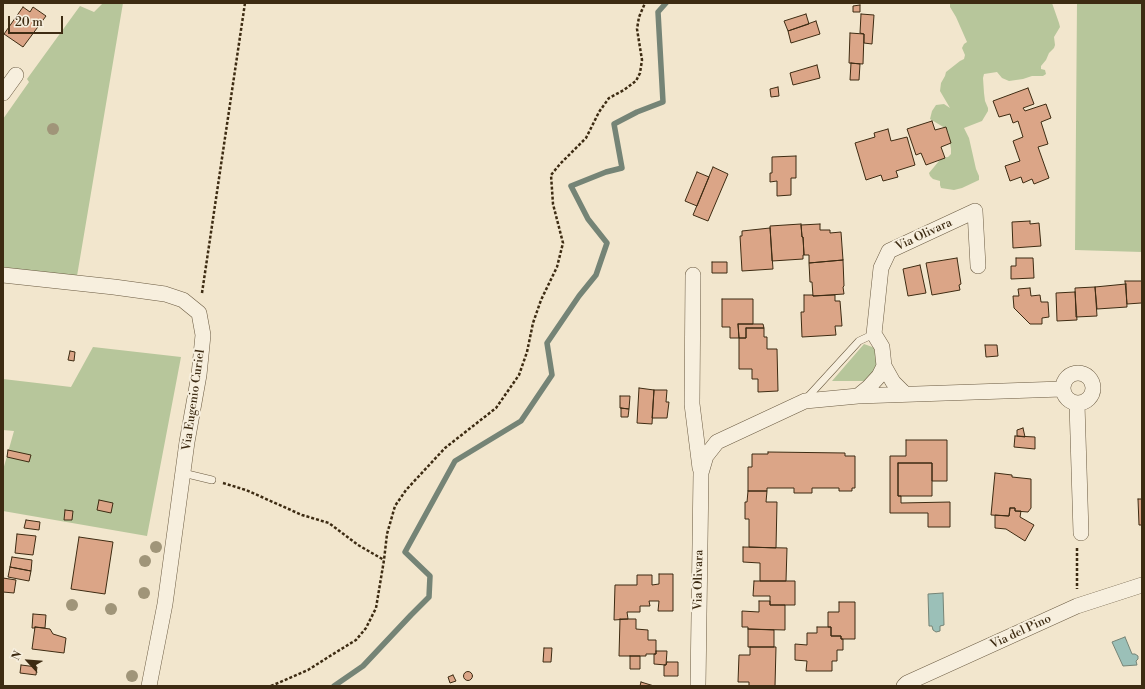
<!DOCTYPE html>
<style>
body{margin:0}
#map{position:relative;width:1145px;height:689px;overflow:hidden;background:#f2e6cd;font-family:"Libre Bodoni",serif}
canvas{display:block}
.frame{position:absolute;inset:0;border:4px solid #3d2b12;pointer-events:none}
.north{position:absolute;left:8px;top:641px;width:40px;height:40px;-webkit-text-stroke:3px #f7efde;paint-order:stroke;rotate:296deg;font-size:11px;font-weight:700;line-height:16px;text-align:center;color:#3d2b12}
.north::after{content:'';display:block;margin:auto;width:14px;height:18px;background:#3d2b12;clip-path:polygon(50% 0,100% 100%,50% 72%,0 100%)}
.scale{position:absolute;left:8px;top:16px;width:55px;height:18px;box-sizing:border-box;border:2px solid #3d2b12;border-top:0;padding-left:5px;font-size:12px;line-height:14px;white-space:nowrap;color:#3d2b12;-webkit-text-stroke:3px #f7efde;paint-order:stroke}
</style>
<div id="map">
<canvas width="1145" height="689"></canvas>
<div class="frame"></div>
<div class="north">N</div>
<div class="scale">20 m</div>
</div>
<script>
const c = document.querySelector('canvas').getContext('2d');
c.lineJoin = 'round';
function fill(path, color) {
  c.fillStyle = color;
  c.fill(path, 'evenodd');
}
function toPath(rows) {
  const path = new Path2D();
  for (const r of rows) {
    if (r.length === 3) {
      path.moveTo(r[0] + r[2], r[1]);
      path.arc(r[0], r[1], r[2], 0, 2 * Math.PI);
      continue;
    }
    path.moveTo(r[0], r[1]);
    for (let i = 2; i < r.length; i += 2) path.lineTo(r[i], r[i + 1]);
  }
  return path;
}
function strokePath(path, color, width, dash) {
  c.strokeStyle = color;
  c.lineWidth = width;
  c.lineCap = dash ? 'butt' : 'round';
  c.setLineDash(dash || []);
  c.stroke(path);
}
function label(font, color, halo, rows, align = 'center') {
  c.font = font + ' "Libre Bodoni",serif';
  c.lineWidth = 4;
  c.setLineDash([]);
  c.textBaseline = 'middle';
  c.strokeStyle = halo;
  c.fillStyle = color;
  for (const [text, x, y, turn = 0] of rows) {
    c.save();
    c.translate(x, y);
    c.rotate((+turn || 0) * Math.PI / 180);
    c.textAlign = isNaN(turn) ? turn : align;
    if (halo) c.strokeText(text, 0, 0);
    c.fillText(text, 0, 0);
    c.restore();
  }
}
const green = toPath([
 [103,3,123,3,77,276,3,269,3,119,29,82,27,79,80,6,94,12],
 [950,3,1052,3,1059,23,1060,27,1054,37,1055,45,1054,48,1049,53,1046,60,1041,66,1041,69,1045,70,1046,74,1043,76,1032,76,1023,79,1009,81,1002,78,997,72,984,74,983,78,984,93,985,101,988,108,988,111,982,121,964,128,969,138,976,169,979,176,979,180,962,188,954,190,941,188,940,185,940,181,933,179,930,176,929,173,939,161,942,158,948,157,951,154,951,149,948,131,945,128,930,119,932,111,936,105,944,104,950,108,940,91,941,83,945,76,946,72,960,61,964,59,965,55,962,48,964,44,967,42,956,17,950,7],
 [1077,3,1142,3,1142,252,1075,250],
 [864,344,875,348,879,367,864,381,832,381],
 [93,347,181,357,147,536,3,511,3,470,14,431,3,430,3,379,71,387]
]);
const water = toPath([
 [943,593,944,625,940,626,940,631,936,632,933,630,932,626,929,626,928,594,943,593],
 [1125,637,1132,654,1135,654,1138,656,1138,659,1136,661,1137,665,1123,666,1112,642,1125,637]
]);
const stream = toPath([
 [334,686,363,666,411,615,429,597,430,576,405,552,455,461,521,421,552,375,547,343,579,296,596,275,607,243,588,219,571,186,606,172,622,168,614,124,637,112,663,102,658,12,666,3]
]);
const building = toPath([
 [860,5,860,12,853,12,853,6,860,5],
 [23,7,30,12,33,7,46,16,23,47,4,34,23,7],
 [806,14,809,24,788,31,784,21,806,14],
 [861,14,874,15,872,44,864,43,864,34,860,33,861,14],
 [816,21,820,34,791,43,788,31,816,21],
 [850,33,864,34,863,64,849,63,850,33],
 [851,63,860,64,859,80,850,80,851,63],
 [817,65,820,78,793,85,790,73,817,65],
 [778,87,779,96,771,97,770,89,778,87],
 [1028,88,1034,104,1023,108,1025,111,1046,104,1051,118,1041,122,1048,144,1038,147,1049,178,1034,184,1032,179,1023,183,1021,177,1010,181,1005,166,1020,161,1013,141,1023,137,1018,121,1013,123,1010,114,999,117,993,101,1028,88],
 [932,121,935,130,946,127,951,143,941,147,945,158,926,165,921,153,916,155,907,129,932,121],
 [888,129,891,141,907,137,915,165,896,171,898,177,883,181,881,175,866,180,855,143,875,137,874,133,888,129],
 [796,156,796,178,791,178,791,195,777,196,777,181,770,182,770,173,772,173,772,157,796,156],
 [713,167,728,174,708,221,693,215,713,167],
 [697,172,709,177,697,206,685,201,697,172],
 [1030,221,1030,224,1039,223,1041,246,1013,248,1012,222,1030,221],
 [801,224,802,237,803,237,804,255,803,255,803,259,772,261,770,226,801,224],
 [820,224,820,230,830,230,830,233,841,232,843,260,809,263,809,255,804,255,803,237,802,237,801,225,820,224],
 [770,228,773,269,742,271,740,236,742,236,742,231,770,228],
 [957,258,961,284,959,285,960,290,932,295,926,263,957,258],
 [1016,258,1033,258,1034,278,1011,279,1011,266,1016,266,1016,258],
 [843,260,844,286,843,287,844,294,813,296,812,282,810,282,809,263,843,260],
 [712,262,727,262,727,273,712,273,712,262],
 [920,265,926,293,908,296,903,269,920,265],
 [1125,281,1142,281,1142,304,1141,303,1127,304,1125,281],
 [1126,284,1127,307,1097,309,1095,287,1126,284],
 [1095,287,1097,316,1076,317,1075,288,1095,287],
 [1030,288,1031,296,1040,295,1041,302,1048,302,1049,317,1042,318,1042,324,1030,324,1014,308,1013,296,1019,296,1018,289,1030,288],
 [1075,292,1077,320,1057,321,1056,293,1075,292],
 [804,295,813,295,813,296,835,295,835,301,840,301,842,326,835,326,836,335,802,337,801,312,804,312,804,295],
 [722,299,753,299,753,324,738,324,739,338,730,338,730,327,722,327,722,299],
 [738,324,763,324,764,328,746,328,746,338,739,338,738,324],
 [746,328,764,328,764,337,767,337,767,349,777,349,778,391,758,392,758,379,752,379,752,369,739,369,739,338,746,338,746,328],
 [985,345,997,345,998,356,986,357,985,345],
 [70,351,75,352,74,361,68,360,70,351],
 [639,388,654,390,652,424,637,423,639,388],
 [654,390,667,390,666,402,669,402,667,418,652,418,654,390],
 [620,396,630,396,629,409,620,408,620,396],
 [621,408,629,409,628,417,621,417,621,408],
 [1023,428,1025,437,1017,436,1017,430,1023,428],
 [1015,436,1035,437,1035,449,1014,447,1015,436],
 [906,440,947,440,947,481,932,481,932,463,898,463,898,496,901,496,901,503,950,502,950,527,928,527,928,513,890,513,890,456,906,456,906,440],
 [8,450,31,455,29,462,7,457,8,450],
 [768,452,845,453,845,456,855,456,855,488,852,488,852,491,839,491,839,488,812,488,812,493,794,493,794,488,767,488,767,491,748,491,748,467,752,467,752,454,768,454,768,452],
 [898,463,932,463,932,496,898,496,898,463],
 [995,473,1012,475,1012,477,1031,479,1031,508,1028,512,1015,511,1015,508,1010,508,1009,516,991,515,995,473],
 [748,491,767,491,766,502,777,502,776,548,749,547,749,519,745,519,745,502,747,502,748,491],
 [1138,499,1142,499,1142,525,1139,525,1138,499],
 [99,500,113,503,111,513,97,510,99,500],
 [1010,508,1015,508,1015,511,1021,511,1020,517,1034,525,1025,541,1006,529,995,528,995,515,1009,516,1010,508],
 [65,510,73,511,72,520,64,520,65,510],
 [26,520,40,522,39,530,24,528,26,520],
 [17,534,36,536,33,555,15,553,17,534],
 [79,537,113,542,105,594,71,589,79,537],
 [743,547,787,548,786,581,760,581,760,563,743,562,743,547],
 [12,557,32,560,31,571,10,567,12,557],
 [10,567,31,571,29,581,8,577,10,567],
 [659,574,673,574,673,611,658,611,659,601,649,601,650,606,640,606,640,612,627,612,628,619,614,620,615,585,637,585,637,575,652,575,652,585,659,584,659,574],
 [3,578,16,580,14,593,3,592,3,578],
 [754,581,795,581,795,605,770,605,770,596,753,596,754,581],
 [759,601,770,601,770,605,785,605,785,630,748,629,748,627,742,627,742,611,759,612,759,601],
 [839,602,855,602,855,639,841,639,841,636,831,636,831,627,828,627,828,612,839,612,839,602],
 [33,614,46,615,45,628,35,627,35,628,32,628,33,614],
 [620,619,636,619,636,629,648,630,648,640,656,640,656,654,646,654,646,656,619,656,620,619],
 [35,627,50,629,53,634,66,638,64,653,32,649,35,627],
 [817,627,831,627,831,636,841,636,841,639,843,639,843,650,837,650,837,661,832,661,832,671,806,671,807,661,795,660,795,644,807,645,807,633,817,633,817,627],
 [748,629,774,630,774,647,748,647,748,629],
 [750,647,776,647,775,686,749,686,749,682,738,682,739,655,750,655,750,647],
 [544,648,552,648,551,662,543,662,544,648],
 [656,651,667,651,666,665,654,664,654,654,656,654,656,651],
 [630,656,640,656,640,669,630,669,630,656],
 [667,662,678,662,678,676,664,676,664,665,666,665,667,662],
 [21,665,37,667,36,675,20,673,21,665],
 [468,676,4.5],
 [453,675,456,681,450,683,448,677,453,675],
 [641,682,654,686,640,686,641,682]
]);
const path = toPath([
 [202,293,245,3],
 [223,483,246,490,302,515,329,523,358,545,384,560],
 [1077,548,1077,589],
 [271,686,308,670,330,656,356,640,366,628,376,608,384,560,387,534,395,506,406,490,445,448,496,408,519,375,527,352,533,323,541,300,557,267,563,243,553,204,551,175,560,164,586,138,599,112,609,98,624,90,636,81,640,73,642,60,637,29,639,17,645,3]
]);
const lane = toPath([
 [805,400,859,341,874,334],
 [183,473,212,480]
]);
const street = toPath([
 [3,93,16,75],
 [3,275,114,287,165,294,183,300,199,313,203,335,199,375,187,442,165,604,149,686],
 [693,275,692,404,700,468],
 [1078,388,15],
 [905,394,893,382,884,366,882,347,874,334,881,268,889,251,975,211,978,266],
 [858,396,869,387,879,376,884,366],
 [1077,404,1081,533],
 [698,686,701,473,706,456,717,442,805,401,858,396,1062,389],
 [904,686,907,683,1077,606,1142,585]
]);
const trees = [
 [53,129],
 [156,547],
 [145,561],
 [144,593],
 [72,605],
 [111,609],
 [132,676]
];
const streetNames = [
 ["Via Olivara",924,235,-25],
 ["Via Eugenio Curiel",194,400,-82],
 ["Via Olivara",699,580,-89],
 ["Via del Pino",1021,632,-25]
];
fill(green, '#b7c69b');
fill(water, '#9bc0b8');
strokePath(water, '#758476', 1);
strokePath(stream, '#758476', 5.5);
fill(building, '#dba587');
strokePath(building, '#3d2b12', 1);
strokePath(lane, '#6a5a41', 8);
strokePath(street, '#6a5a41', 16);
strokePath(path, '#3d2b12', 2.5, [3, 2]);
strokePath(lane, '#f7efde', 7);
strokePath(street, '#f7efde', 15);
c.fillStyle = '#a09579';
for (const [x, y] of trees) {
  c.beginPath();
  c.arc(x, y, 6, 0, 2 * Math.PI);
  c.fill();
}
label('12px', '#3d2b12', '#f7efde', streetNames);
</script>
